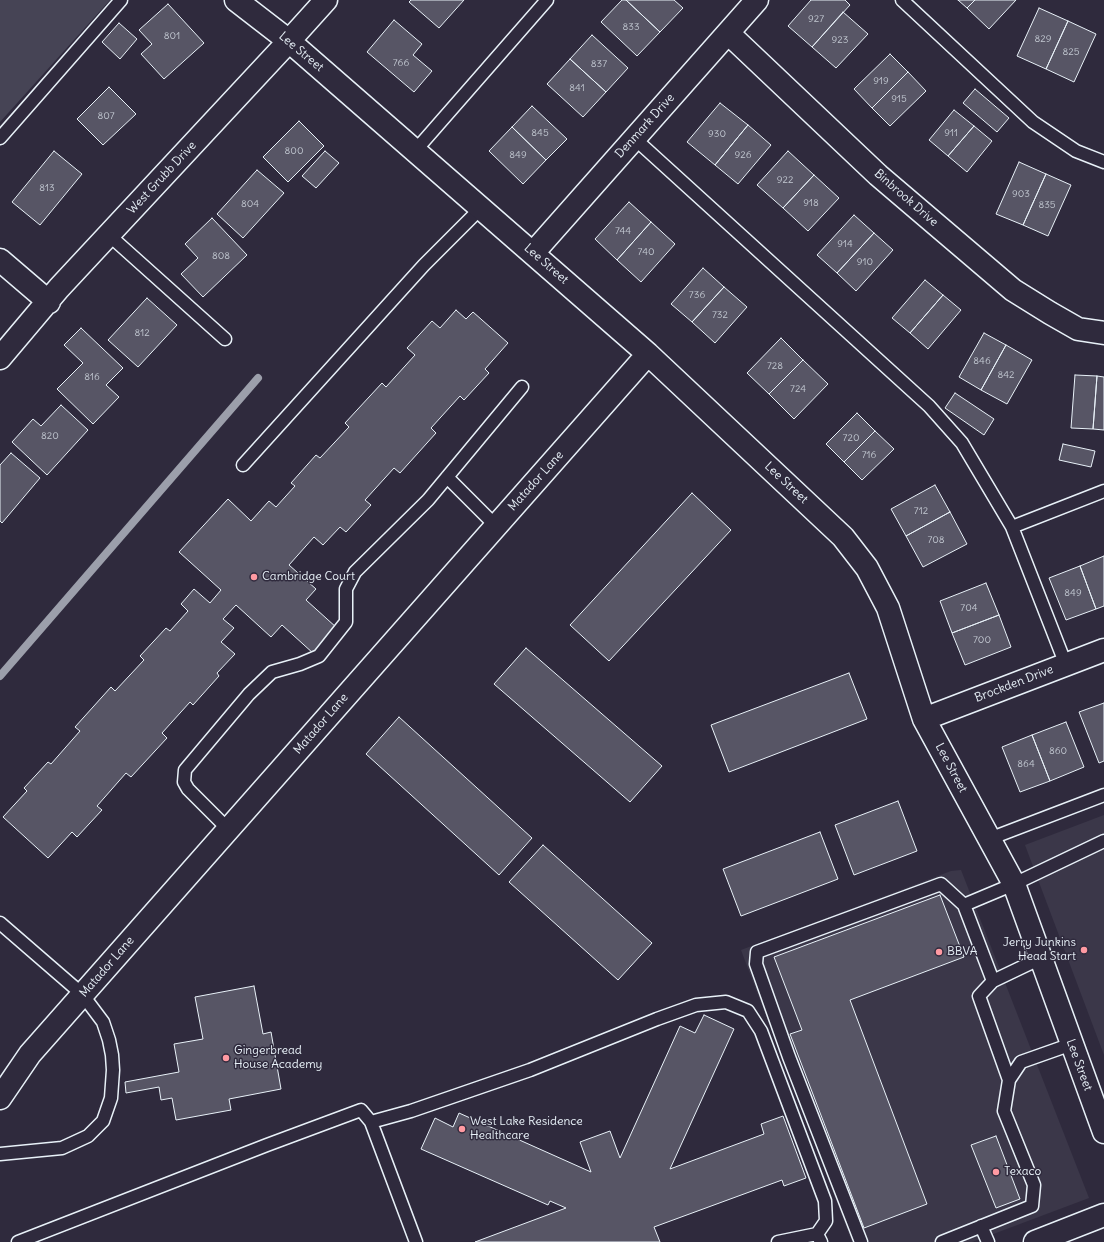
<!DOCTYPE html>
<style>
body{margin:0}
canvas{display:block;background:#2f2a3d}
</style>
<canvas width="1104" height="1242"></canvas>
<script>
const c = document.querySelector('canvas').getContext('2d');
c.lineJoin = 'round';
function fill(path, color) {
  c.fillStyle = color;
  c.fill(path, 'evenodd');
}
function toPath(rows) {
  const path = new Path2D();
  for (const r of rows) {
    path.moveTo(r[0], r[1]);
    for (let i = 2; i < r.length; i += 2) path.lineTo(r[i], r[i + 1]);
  }
  return path;
}
function strokePath(path, color, width, dash) {
  c.strokeStyle = color;
  c.lineWidth = width;
  c.lineCap = dash ? 'butt' : 'round';
  c.setLineDash(dash || []);
  c.stroke(path);
}
function label(font, color, halo, rows, align = 'center') {
  c.font = font + ' Delius,sans-serif';
  c.lineWidth = 3;
  c.setLineDash([]);
  c.textBaseline = 'middle';
  c.strokeStyle = halo;
  c.fillStyle = color;
  for (const [text, x, y, turn = 0] of rows) {
    c.save();
    c.translate(x, y);
    c.rotate((+turn || 0) * Math.PI / 180);
    c.textAlign = isNaN(turn) ? turn : align;
    if (halo) c.strokeText(text, 0, 0);
    c.fillText(text, 0, 0);
    c.restore();
  }
}
const built = toPath([
 [1104,815,1104,1055,1025,845],
 [961,870,1089,1198,972,1242,852,1242,741,950,951,871]
]);
const green = toPath([
 [0,0,110,0,0,122]
]);
const stream = toPath([
 [0,676,258,378]
]);
const building = toPath([
 [411,0,464,0,439,28,409,2,411,0],
 [622,0,626,0,660,32,637,56,601,22,622,0],
 [626,0,674,0,683,8,660,32,626,0],
 [811,0,845,0,850,5,812,47,788,26,811,0],
 [958,0,975,0,967,8,958,0],
 [975,0,1016,0,989,29,967,8,975,0],
 [168,4,204,43,164,79,141,54,152,44,139,30,168,4],
 [1039,8,1068,21,1046,69,1017,56,1039,8],
 [843,12,868,34,836,68,812,47,843,12],
 [394,20,422,44,413,55,432,71,414,92,367,52,394,20],
 [1068,21,1096,34,1074,82,1046,69,1068,21],
 [119,23,137,39,120,59,102,42,119,23],
 [592,35,628,68,606,92,570,59,592,35],
 [890,54,908,72,872,108,854,89,890,54],
 [570,59,606,92,583,117,547,84,570,59],
 [908,72,926,91,890,126,872,108,908,72],
 [109,87,136,114,103,145,77,119,109,87],
 [975,89,1009,118,997,132,963,103,975,89],
 [720,103,748,125,715,165,687,142,720,103],
 [532,106,567,139,546,160,512,127,532,106],
 [954,110,974,126,948,156,929,140,954,110],
 [299,121,324,146,288,182,263,157,299,121],
 [748,125,771,145,738,184,715,165,748,125],
 [974,126,992,141,967,172,948,156,974,126],
 [512,127,546,160,523,184,489,151,512,127],
 [54,151,82,174,40,225,12,202,54,151],
 [325,151,339,163,316,188,302,176,325,151],
 [788,151,814,175,783,208,757,185,788,151],
 [1019,162,1046,174,1023,225,996,214,1019,162],
 [257,170,284,193,243,238,217,214,257,170],
 [1046,174,1071,185,1048,236,1023,225,1046,174],
 [814,175,839,198,808,231,783,208,814,175],
 [629,202,651,222,617,260,595,239,629,202],
 [854,215,874,233,837,273,817,255,854,215],
 [212,218,247,255,203,297,181,274,198,258,185,244,212,218],
 [651,222,675,244,641,282,617,260,651,222],
 [874,233,893,250,856,291,837,273,874,233],
 [703,268,724,287,692,322,671,304,703,268],
 [925,280,943,295,910,333,892,318,925,280],
 [724,287,747,307,715,343,692,322,724,287],
 [943,295,961,310,928,349,910,333,943,295],
 [147,298,177,325,138,367,108,340,147,298],
 [456,310,466,319,473,312,508,343,485,369,489,373,464,400,460,396,431,428,436,433,400,473,394,468,365,500,371,505,346,532,340,527,323,545,314,537,289,565,316,589,306,600,337,628,314,654,282,625,271,637,236,605,223,619,234,628,221,642,235,654,217,673,219,676,193,705,190,702,162,733,167,738,131,777,126,773,97,806,102,810,77,837,72,832,48,858,3,817,27,791,24,788,48,762,51,764,80,731,75,727,111,687,115,691,144,660,140,656,166,628,170,631,188,611,181,604,194,589,210,603,221,590,179,552,228,499,251,521,269,501,276,507,295,486,291,483,316,455,320,458,349,427,345,423,382,383,386,387,415,355,407,348,432,321,440,328,456,310],
 [81,328,123,368,106,385,119,397,93,424,57,389,83,363,64,345,81,328],
 [984,333,1006,345,981,390,959,377,984,333],
 [781,338,803,360,769,394,747,373,781,338],
 [1006,345,1032,360,1007,404,981,390,1006,345],
 [803,360,828,384,794,419,769,394,803,360],
 [1075,375,1097,376,1093,429,1071,428,1075,375],
 [1097,376,1104,377,1104,430,1093,429,1097,376],
 [955,393,994,419,984,435,945,408,955,393],
 [61,405,88,430,47,475,12,442,33,419,41,426,61,405],
 [857,413,875,431,844,462,826,444,857,413],
 [875,431,894,449,862,480,844,462,875,431],
 [1063,444,1095,451,1091,467,1059,460,1063,444],
 [11,453,40,478,2,523,0,521,0,465,11,453],
 [935,485,950,512,906,536,891,509,935,485],
 [692,493,731,530,609,661,570,625,692,493],
 [950,512,967,544,923,567,906,536,950,512],
 [1104,556,1104,606,1096,609,1080,566,1104,556],
 [1080,566,1096,609,1066,620,1049,578,1080,566],
 [986,583,999,615,952,633,940,601,986,583],
 [999,615,1011,647,965,665,952,633,999,615],
 [526,648,662,766,630,802,494,684,526,648],
 [849,673,867,719,729,772,711,725,849,673],
 [1104,703,1104,761,1099,763,1079,712,1104,703],
 [399,717,532,838,499,875,366,754,399,717],
 [1066,722,1084,767,1050,781,1032,735,1066,722],
 [1032,735,1050,781,1020,792,1002,747,1032,735],
 [898,801,917,851,854,875,835,825,898,801],
 [820,832,838,879,741,916,723,869,820,832],
 [543,845,652,943,618,980,509,882,543,845],
 [940,895,964,957,850,1000,927,1204,864,1228,790,1034,802,1030,774,957,940,895],
 [254,986,263,1034,271,1032,281,1089,229,1099,231,1110,176,1120,172,1098,161,1100,159,1087,126,1093,125,1082,179,1072,174,1044,203,1039,195,997,254,986],
 [704,1015,734,1029,670,1169,764,1134,761,1124,783,1116,806,1178,784,1186,782,1180,654,1227,660,1242,475,1242,566,1208,550,1201,548,1205,421,1149,435,1118,453,1127,459,1113,591,1172,580,1142,610,1131,620,1158,680,1026,695,1033,704,1015],
 [996,1136,1020,1199,996,1208,971,1145,996,1136]
]);
const lane = toPath([
 [902,0,1033,122,1076,151,1104,162],
 [0,138,121,0],
 [634,138,929,406,962,443,1012,527,1066,665],
 [415,151,547,0],
 [109,235,225,339],
 [243,465,424,265,481,208],
 [447,477,496,526],
 [1012,527,1104,491],
 [228,829,188,789,184,782,185,770,249,694,272,672,300,664,319,656,346,622,346,589,355,572,428,500,522,387],
 [989,839,1104,795],
 [964,905,993,981],
 [0,923,82,994,103,1022,109,1040,112,1055,113,1070,111,1098,103,1121,88,1136,62,1148,0,1154],
 [1009,1080,979,996,993,981,1041,958],
 [371,1122,411,1111,530,1070,657,1019,696,1005,726,1002,748,1011,761,1031,825,1201,826,1221,817,1234],
 [981,1226,988,1242],
 [18,1242,267,1145,361,1110,371,1122,416,1242],
 [778,1242,817,1234,821,1242],
 [861,1242,789,1057,756,964,757,952,941,884,964,905,1014,884,1104,841],
 [942,1242,1032,1206,1034,1185,1004,1111,1009,1080,1021,1062,1072,1044]
]);
const street = toPath([
 [236,0,289,41,648,354,843,537,867,568,888,608,924,719,1014,884,1104,1132],
 [728,33,878,175,1013,290,1050,313,1078,329,1104,333],
 [533,253,757,0],
 [0,260,49,302],
 [0,358,59,288,289,41,326,0],
 [924,719,1104,650],
 [0,1098,30,1054,648,354]
]);
const secondary = toPath([
 [1035,1242,1104,1215]
]);
const markers = [
 [254,577,4,"#ff9aa2"],
 [1084,950,4,"#ff9aa2"],
 [939,952,4,"#ff9aa2"],
 [226,1058,4,"#ff9aa2"],
 [462,1129,4,"#ff9aa2"],
 [996,1172,4,"#ff9aa2"]
];
const numberNames = [
 ["927",816,19],
 ["833",631,27],
 ["801",172,36],
 ["829",1043,39],
 ["923",840,40],
 ["825",1071,52],
 ["766",401,63],
 ["837",599,64],
 ["919",881,81],
 ["841",577,88],
 ["915",899,99],
 ["807",106,116],
 ["845",540,133],
 ["911",951,133],
 ["930",717,134],
 ["800",294,151],
 ["849",518,155],
 ["926",743,155],
 ["922",785,180],
 ["813",47,188],
 ["903",1021,194],
 ["918",811,203],
 ["804",250,204],
 ["835",1047,205],
 ["744",623,231],
 ["914",845,244],
 ["740",646,252],
 ["808",221,256],
 ["910",865,262],
 ["736",697,295],
 ["732",720,315],
 ["812",142,333],
 ["846",982,361],
 ["728",775,366],
 ["842",1006,375],
 ["816",92,377],
 ["724",798,389],
 ["820",50,436],
 ["720",851,438],
 ["716",869,455],
 ["712",921,511],
 ["708",936,540],
 ["849",1073,593],
 ["704",969,608],
 ["700",982,640],
 ["860",1058,751],
 ["864",1026,764]
];
const streetNames = [
 ["Lee Street",301,52,40],
 ["Denmark Drive",645,126,-48],
 ["West Grubb Drive",162,178,-47],
 ["Binbrook Drive",906,198,41],
 ["Lee Street",546,264,41],
 ["Matador Lane",536,481,-48],
 ["Lee Street",786,483,43],
 ["Brockden Drive",1014,684,-21],
 ["Matador Lane",321,724,-49],
 ["Lee Street",951,768,62],
 ["Matador Lane",107,967,-49],
 ["Lee Street",1079,1065,70]
];
const poiNames = [
 ["Cambridge Court",262,577],
 ["Jerry Junkins",1076,943,"right"],
 ["Head Start",1076,957,"right"],
 ["BBVA",947,952],
 ["Gingerbread",234,1051],
 ["House Academy",234,1065],
 ["West Lake Residence",470,1122],
 ["Healthcare",470,1136],
 ["Texaco",1004,1172]
];
fill(built, '#3b3749');
fill(green, '#464455');
strokePath(stream, '#9c9fab', 8);
fill(building, '#575565');
strokePath(building, '#e8f1f8', 1);
strokePath(lane, '#e8f1f8', 15);
strokePath(street, '#e8f1f8', 25);
strokePath(secondary, '#e8f1f8', 25);
strokePath(lane, '#2f2a3d', 12);
strokePath(street, '#2f2a3d', 22);
strokePath(secondary, '#2f2a3d', 22);
for (const [x, y, r, color] of markers) {
  const dot = new Path2D();
  dot.arc(x, y, r, 0, 2 * Math.PI);
  c.fillStyle = color;
  c.fill(dot);
  strokePath(dot, '#2f2a3d', 1.5);
}
label('10px', '#c4cad3', null, numberNames);
label('12px', '#e8f1f8', '#2f2a3d', streetNames);
label('12px', '#e8f1f8', '#2f2a3d', poiNames, 'left');
</script>
